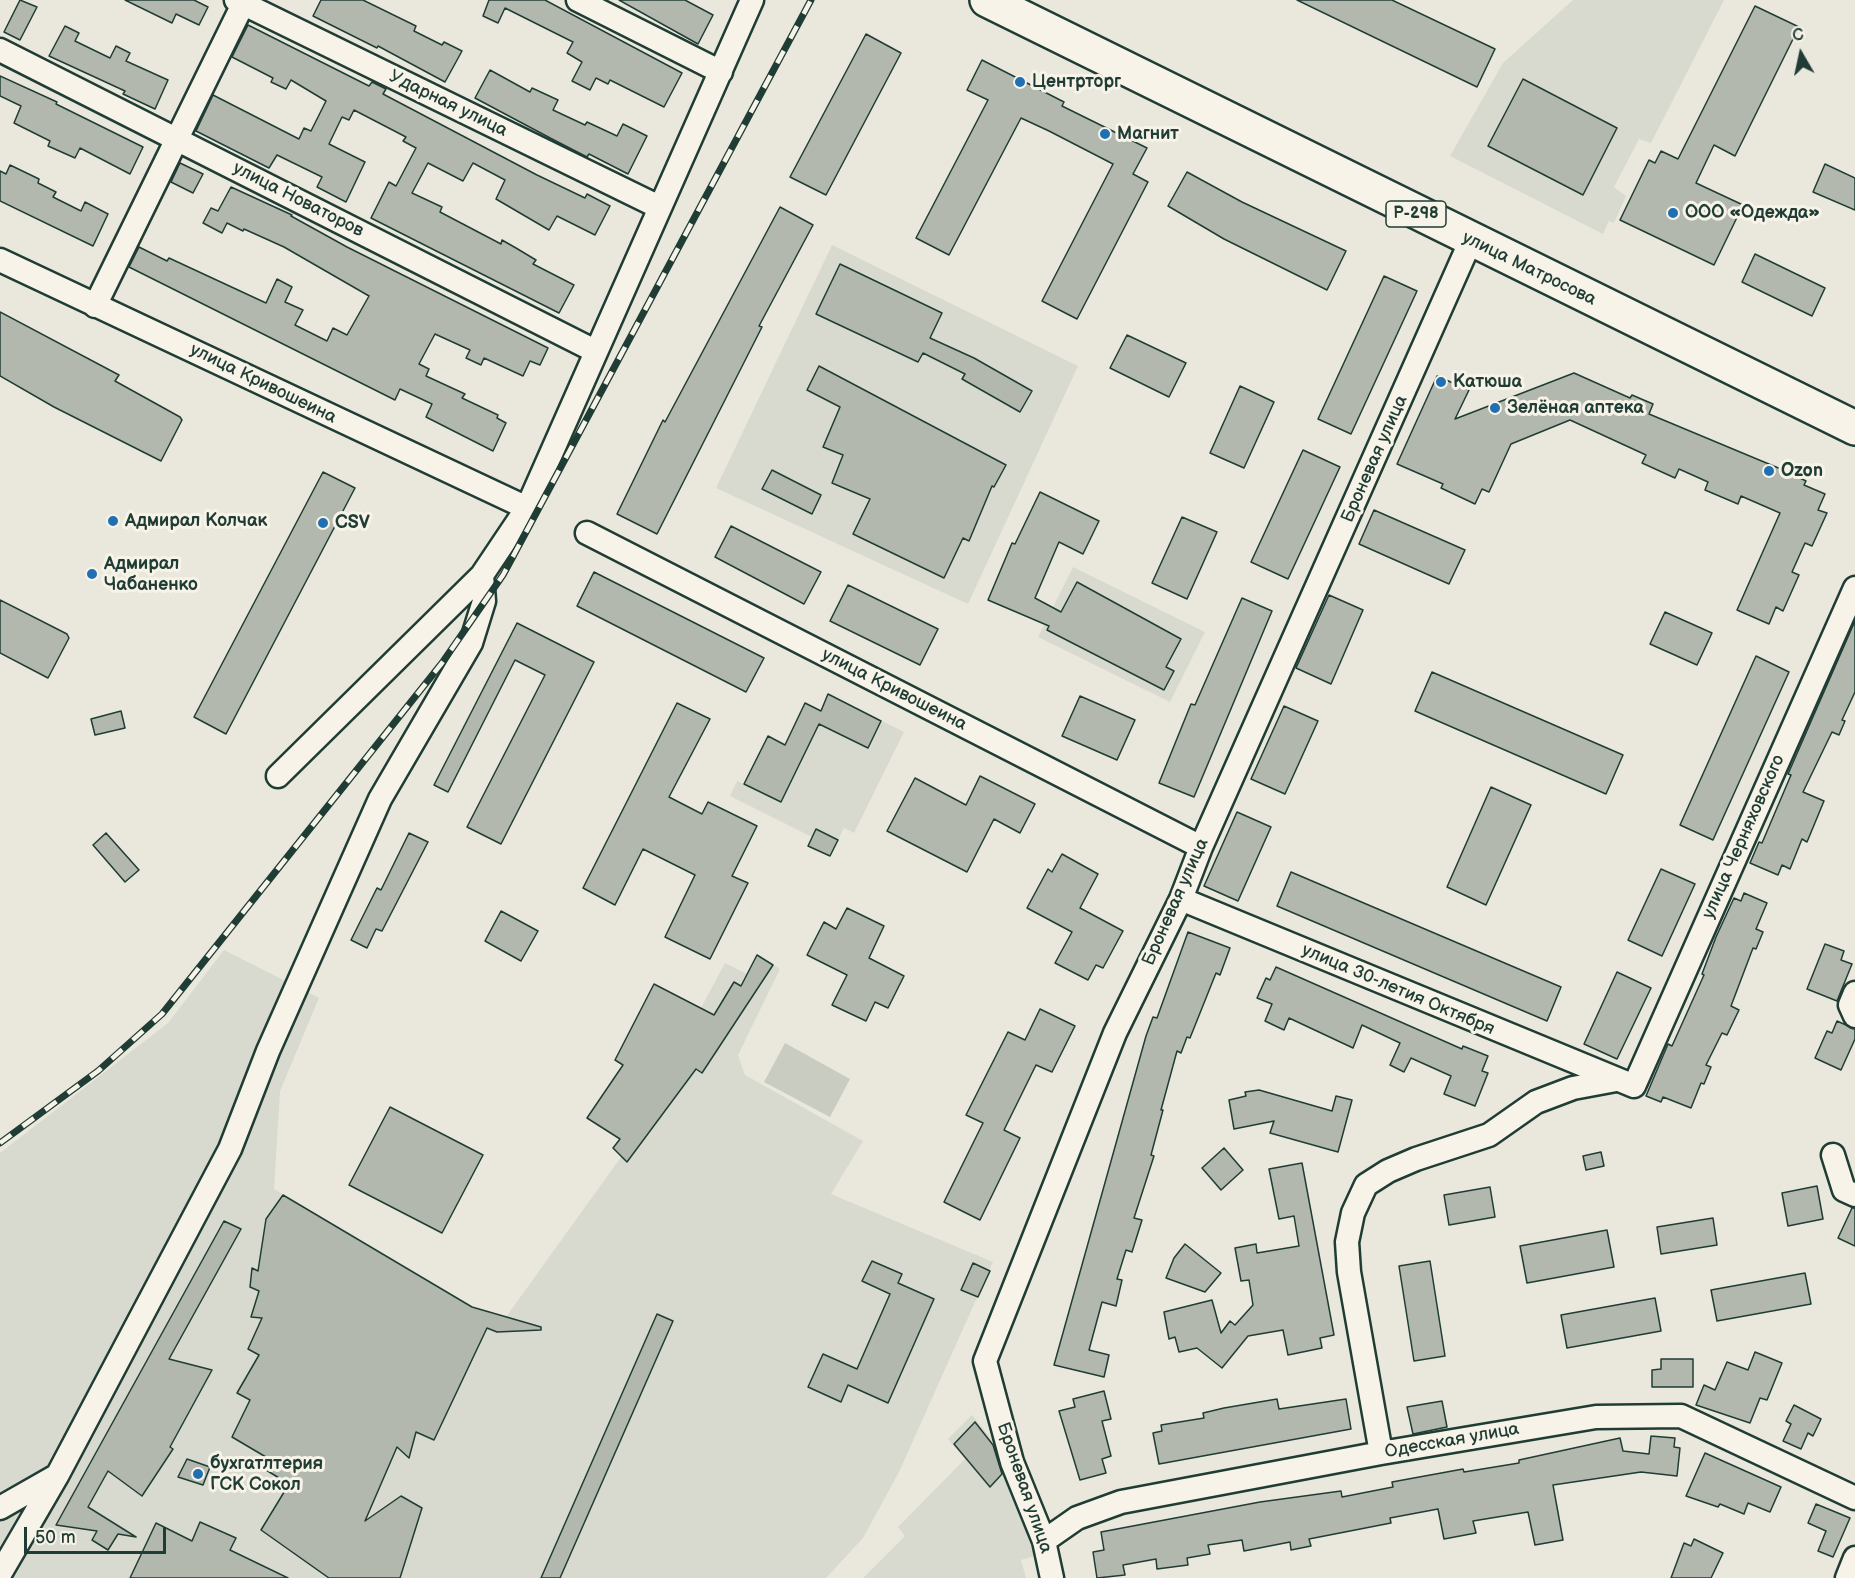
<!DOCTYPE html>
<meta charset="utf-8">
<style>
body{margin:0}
#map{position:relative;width:1855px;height:1578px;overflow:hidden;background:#eae8dd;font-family:"Balsamiq Sans",sans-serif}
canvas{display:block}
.north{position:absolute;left:1771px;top:24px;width:60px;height:60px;-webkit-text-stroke:4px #f7f3e8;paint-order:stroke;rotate:351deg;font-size:16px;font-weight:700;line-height:24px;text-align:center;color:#1f3d34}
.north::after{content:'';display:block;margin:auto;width:21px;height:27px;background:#1f3d34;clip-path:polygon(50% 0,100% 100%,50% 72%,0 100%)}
.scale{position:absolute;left:24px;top:1527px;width:142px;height:27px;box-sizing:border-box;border:3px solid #1f3d34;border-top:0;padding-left:8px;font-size:18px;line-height:21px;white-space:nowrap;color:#1f3d34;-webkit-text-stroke:4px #f7f3e8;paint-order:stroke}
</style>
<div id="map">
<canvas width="1855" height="1578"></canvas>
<div class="north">С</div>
<div class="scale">50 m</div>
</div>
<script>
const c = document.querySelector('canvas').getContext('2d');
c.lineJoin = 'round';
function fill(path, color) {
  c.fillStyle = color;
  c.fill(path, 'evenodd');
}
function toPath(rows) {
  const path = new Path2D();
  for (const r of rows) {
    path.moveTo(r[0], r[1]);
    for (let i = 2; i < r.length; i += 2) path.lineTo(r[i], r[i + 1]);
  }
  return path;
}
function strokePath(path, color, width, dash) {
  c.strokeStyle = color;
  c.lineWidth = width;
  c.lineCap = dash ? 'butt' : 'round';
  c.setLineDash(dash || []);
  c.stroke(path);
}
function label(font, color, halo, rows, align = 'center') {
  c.font = font + ' "Balsamiq Sans",sans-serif';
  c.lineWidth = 6;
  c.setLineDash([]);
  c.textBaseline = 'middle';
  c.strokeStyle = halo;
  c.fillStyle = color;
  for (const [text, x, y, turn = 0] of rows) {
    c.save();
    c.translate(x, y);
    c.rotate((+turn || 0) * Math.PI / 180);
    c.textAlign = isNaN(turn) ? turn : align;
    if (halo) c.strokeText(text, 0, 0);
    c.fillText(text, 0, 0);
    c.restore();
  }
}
const built = toPath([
 [1573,0,1724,0,1651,143,1639,139,1614,187,1626,196,1614,223,1609,221,1603,234,1450,156,1503,63],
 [832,245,1078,366,968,604,716,488],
 [1073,567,1205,632,1170,702,1038,637],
 [828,694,904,732,854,833,844,828,838,840,816,829,812,837,730,796,737,781,744,784,768,736,785,744,805,703,820,710],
 [224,950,319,998,280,1091,274,1189,472,1307,506,1317,621,1157,613,1148,657,1090,725,963,747,974,757,955,780,969,738,1055,745,1075,863,1141,831,1194,993,1262,899,1472,863,1538,826,1578,0,1578,0,1153,168,1023],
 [972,1415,999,1448,1034,1556,1021,1560,1026,1578,863,1578,905,1536,898,1527,965,1459,948,1439]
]);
const green = toPath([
 [785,1043,850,1079,830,1117,764,1082]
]);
const building = toPath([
 [20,0,37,7,20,40,4,32,20,0],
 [125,0,194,0,208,7,199,25,176,14,172,23,125,0],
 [321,0,363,0,416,26,414,31,442,45,444,42,462,51,445,82,378,46,377,48,313,16,321,0],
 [489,0,545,0,682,73,664,107,610,80,608,84,596,78,590,90,572,81,582,62,567,53,573,42,505,8,498,23,483,16,489,0],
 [619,0,685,0,713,15,698,44,619,0],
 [1297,0,1392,0,1495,49,1477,87,1297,0],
 [1755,6,1799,27,1735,156,1714,145,1696,183,1743,205,1714,265,1620,220,1649,160,1655,163,1661,151,1678,159,1755,6],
 [248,25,369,86,372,82,386,89,383,94,537,175,585,198,587,194,610,206,595,235,557,216,549,230,496,199,505,180,473,163,463,181,428,163,412,193,442,207,440,212,501,244,502,240,516,248,536,260,533,264,574,285,559,313,371,218,389,182,396,186,416,148,403,141,406,137,354,110,349,120,342,117,329,144,365,162,346,202,317,187,322,177,277,155,269,168,196,131,213,95,299,139,304,128,311,131,326,101,291,80,286,89,271,82,273,78,232,57,248,25],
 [65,26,79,33,75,41,110,58,116,46,130,53,126,61,168,80,155,109,123,94,125,91,49,56,65,26],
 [866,34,901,53,826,195,790,177,866,34],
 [982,60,1064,102,1062,106,1147,148,1133,174,1148,182,1077,319,1042,301,1113,164,1049,131,1021,118,949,255,916,238,988,100,967,90,982,60],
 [490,70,530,92,532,88,558,100,553,110,585,125,587,122,617,136,623,124,647,136,628,174,589,154,587,157,552,139,475,98,490,70],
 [0,76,57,102,56,104,143,147,130,174,80,148,75,158,48,146,50,141,14,123,21,106,0,96,0,76],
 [1523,79,1617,128,1583,195,1488,146,1523,79],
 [180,163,203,174,193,193,171,182,180,163],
 [1825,164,1855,178,1855,210,1813,192,1825,164],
 [10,165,39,179,38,183,56,192,53,197,81,211,85,202,108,214,93,246,0,201,0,171,6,174,10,165],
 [1187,172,1242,202,1346,251,1327,290,1224,239,1168,206,1187,172],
 [231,187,292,215,291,216,347,247,548,348,540,365,530,361,523,376,484,358,481,365,466,358,470,350,435,334,419,364,429,369,426,376,465,394,462,398,498,415,497,418,506,423,493,451,426,417,432,404,400,389,395,400,129,267,139,247,167,261,169,258,266,303,277,279,292,287,285,302,303,310,295,325,327,341,333,328,347,335,369,296,284,247,244,229,243,231,227,223,222,233,203,223,211,208,218,211,231,187],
 [780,207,813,225,759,326,762,327,657,534,617,514,663,420,665,422,780,207],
 [1755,254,1825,288,1812,316,1742,282,1755,254],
 [840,264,942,313,930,338,974,358,1032,391,1020,412,962,379,965,374,923,353,918,362,816,314,840,264],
 [1384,276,1417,291,1351,434,1318,419,1384,276],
 [0,312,119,375,115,381,180,417,182,420,161,461,54,407,0,376,0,312],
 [1127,335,1186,363,1169,397,1110,368,1127,335],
 [819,366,1006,465,994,487,992,486,969,541,963,538,944,578,853,534,870,499,832,483,843,455,823,447,840,407,807,390,819,366],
 [1574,373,1630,398,1632,395,1653,404,1649,414,1788,472,1806,481,1804,485,1825,494,1818,510,1827,513,1812,546,1805,543,1792,572,1799,575,1783,611,1776,607,1769,624,1737,610,1780,513,1741,496,1738,504,1705,490,1708,482,1679,469,1675,478,1642,463,1646,455,1570,420,1511,444,1489,492,1482,489,1475,504,1441,488,1443,484,1397,464,1437,376,1469,390,1455,419,1574,373],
 [1240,386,1274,402,1244,468,1210,453,1240,386],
 [1303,450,1340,467,1288,579,1251,562,1303,450],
 [772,470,821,495,812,514,762,489,772,470],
 [323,472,355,488,226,734,194,717,323,472],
 [1040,492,1099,521,1083,554,1059,542,1035,598,1061,612,1077,582,1181,639,1166,667,1174,671,1164,690,1047,630,1049,626,988,600,1012,543,1015,544,1040,492],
 [1374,510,1465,550,1449,584,1359,544,1374,510],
 [1182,517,1217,532,1187,599,1152,583,1182,517],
 [731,526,821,572,804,604,715,557,731,526],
 [594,572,764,658,746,692,577,606,594,572],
 [848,585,938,629,920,665,830,621,848,585],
 [1329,595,1363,610,1331,684,1296,668,1329,595],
 [1242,598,1272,611,1194,797,1159,783,1191,704,1195,705,1242,598],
 [0,600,67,634,69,638,48,678,0,653,0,600],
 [1665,612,1712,633,1697,665,1650,644,1665,612],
 [1855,621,1855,692,1842,720,1845,721,1839,735,1832,732,1803,792,1824,801,1807,842,1802,839,1790,869,1782,865,1778,875,1750,863,1759,842,1762,843,1791,775,1788,774,1855,621],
 [517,623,594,662,501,844,467,827,545,675,515,660,448,792,434,785,517,623],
 [1756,656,1789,672,1713,840,1680,825,1756,656],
 [1432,672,1623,755,1606,794,1415,711,1432,672],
 [828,694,881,721,868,748,819,724,781,802,744,784,768,736,785,745,805,703,821,711,828,694],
 [1080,696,1135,720,1117,760,1062,736,1080,696],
 [677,703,710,719,669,797,702,814,708,802,757,826,732,876,748,883,710,959,665,937,695,875,643,849,615,905,583,888,677,703],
 [1284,706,1318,721,1285,794,1251,779,1284,706],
 [121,711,125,728,95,735,91,719,121,711],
 [980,776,1035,804,1020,833,994,819,967,872,887,831,915,778,966,805,980,776],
 [1491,787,1531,805,1486,905,1447,887,1491,787],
 [1237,812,1271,827,1238,901,1204,886,1237,812],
 [816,829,838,840,830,856,808,846,816,829],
 [106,833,139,870,125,882,93,845,106,833],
 [409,833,428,842,382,931,376,929,367,948,351,940,377,888,381,890,409,833],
 [1062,854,1098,874,1080,908,1123,931,1103,968,1096,965,1088,980,1055,963,1072,932,1027,908,1048,869,1052,872,1062,854],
 [1661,869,1695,884,1662,956,1628,940,1661,869],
 [1291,872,1561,987,1547,1021,1277,906,1291,872],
 [1744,893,1767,903,1756,929,1763,932,1756,949,1753,948,1731,1006,1739,1010,1727,1035,1722,1033,1706,1065,1711,1067,1704,1084,1701,1083,1691,1108,1663,1097,1661,1102,1646,1096,1668,1044,1672,1046,1704,975,1702,974,1716,937,1734,898,1741,901,1744,893],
 [847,908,884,926,869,958,904,976,888,1008,875,1002,866,1021,832,1005,847,975,807,955,824,922,836,929,847,908],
 [501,911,538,931,521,961,485,941,501,911],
 [1188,932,1230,948,1220,975,1216,973,1190,1038,1187,1037,1181,1053,1177,1051,1161,1110,1163,1110,1151,1155,1154,1156,1134,1218,1142,1220,1132,1252,1126,1250,1117,1279,1122,1280,1116,1306,1102,1302,1089,1350,1109,1355,1104,1377,1054,1365,1146,1036,1153,1017,1157,1018,1188,932],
 [1825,944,1844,951,1841,960,1852,964,1837,1001,1807,989,1825,944],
 [757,955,773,965,702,1073,696,1069,627,1162,613,1148,620,1139,587,1118,623,1065,615,1060,654,984,714,1015,734,982,741,986,757,955],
 [1276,967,1462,1049,1463,1046,1488,1056,1482,1071,1488,1073,1475,1106,1444,1094,1451,1076,1411,1058,1404,1072,1390,1065,1400,1043,1362,1025,1353,1048,1289,1018,1284,1030,1265,1021,1272,1004,1257,998,1266,978,1270,980,1276,967],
 [1617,972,1651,988,1617,1059,1584,1044,1617,972],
 [1040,1009,1075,1026,1052,1072,1036,1065,1004,1130,1020,1138,980,1220,944,1202,983,1123,966,1115,1008,1032,1025,1040,1040,1009],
 [1837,1021,1855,1029,1855,1039,1841,1070,1815,1058,1827,1031,1832,1033,1837,1021],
 [1259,1090,1332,1111,1336,1096,1352,1100,1338,1152,1270,1133,1274,1121,1234,1129,1229,1100,1246,1096,1245,1092,1259,1090],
 [390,1107,483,1155,442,1233,349,1185,390,1107],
 [1224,1148,1243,1170,1221,1190,1202,1168,1224,1148],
 [1601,1152,1604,1166,1586,1170,1583,1156,1601,1152],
 [1302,1163,1334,1335,1320,1338,1322,1348,1288,1355,1283,1330,1248,1336,1222,1368,1197,1348,1179,1352,1175,1337,1169,1339,1164,1312,1212,1300,1221,1333,1230,1321,1235,1325,1253,1305,1249,1280,1241,1281,1235,1248,1256,1244,1257,1253,1299,1246,1294,1216,1279,1219,1269,1169,1302,1163],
 [1817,1186,1823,1219,1788,1226,1782,1193,1817,1186],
 [1490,1187,1495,1217,1449,1225,1444,1195,1490,1187],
 [283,1195,472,1307,541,1327,541,1330,497,1332,487,1328,434,1440,416,1432,409,1458,397,1447,365,1521,401,1496,422,1508,400,1578,329,1578,261,1530,289,1484,266,1470,271,1460,232,1437,250,1400,237,1393,259,1355,248,1349,262,1318,251,1317,259,1291,250,1287,252,1268,258,1271,266,1219,283,1195],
 [1852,1208,1855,1208,1855,1246,1838,1238,1852,1208],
 [1713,1218,1717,1245,1661,1254,1657,1227,1713,1218],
 [224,1221,241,1229,169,1359,212,1370,170,1447,173,1449,142,1496,108,1471,88,1507,136,1537,118,1534,108,1550,92,1540,97,1531,56,1525,224,1221],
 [1607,1230,1614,1267,1527,1283,1520,1246,1607,1230],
 [1185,1244,1221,1273,1205,1292,1166,1278,1174,1258,1185,1244],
 [872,1261,902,1274,898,1283,934,1299,888,1403,848,1385,841,1402,808,1387,823,1354,857,1369,890,1294,862,1281,872,1261],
 [1430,1261,1445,1356,1414,1361,1399,1266,1430,1261],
 [973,1263,990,1271,978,1297,961,1290,973,1263],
 [1805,1273,1811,1304,1717,1321,1711,1290,1805,1273],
 [1655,1298,1661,1331,1567,1348,1561,1315,1655,1298],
 [657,1314,673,1321,560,1578,541,1578,657,1314],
 [1755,1352,1782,1363,1767,1400,1760,1398,1750,1423,1696,1405,1704,1385,1715,1390,1727,1362,1748,1370,1755,1352],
 [1661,1359,1693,1359,1693,1387,1652,1387,1652,1370,1661,1369,1661,1359],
 [1104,1391,1111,1419,1102,1421,1111,1456,1102,1459,1106,1473,1080,1480,1059,1411,1075,1407,1073,1399,1104,1391],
 [1277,1399,1279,1409,1346,1399,1351,1429,1159,1464,1153,1433,1162,1431,1161,1425,1204,1418,1203,1413,1224,1408,1277,1399],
 [1442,1401,1447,1427,1413,1434,1407,1407,1442,1401],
 [1794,1405,1821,1419,1813,1436,1808,1433,1801,1449,1783,1441,1791,1424,1786,1421,1794,1405],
 [975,1422,993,1445,1002,1474,990,1487,954,1444,975,1422],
 [1651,1436,1675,1438,1674,1447,1680,1448,1677,1476,1641,1472,1553,1485,1563,1540,1535,1545,1528,1512,1473,1521,1476,1533,1444,1539,1438,1509,1390,1518,1391,1523,1309,1539,1311,1546,1291,1550,1290,1542,1244,1551,1242,1540,1208,1545,1210,1554,1187,1558,1188,1565,1157,1569,1156,1559,1123,1565,1125,1575,1097,1578,1093,1552,1104,1550,1101,1532,1260,1502,1341,1491,1342,1497,1393,1487,1392,1482,1463,1469,1464,1472,1519,1463,1519,1460,1620,1438,1623,1451,1649,1454,1651,1436],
 [1705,1453,1781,1487,1770,1512,1748,1503,1744,1514,1720,1504,1718,1507,1686,1496,1705,1453],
 [187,1459,210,1467,203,1485,178,1477,187,1459],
 [1816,1504,1850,1518,1833,1557,1818,1551,1826,1531,1808,1523,1816,1504],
 [200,1522,236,1538,230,1550,288,1578,130,1578,156,1523,192,1541,200,1522],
 [1694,1539,1723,1553,1711,1578,1671,1578,1684,1543,1691,1546,1694,1539]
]);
const minor = toPath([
 [236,0,659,207],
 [578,0,721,72],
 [0,50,595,351],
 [0,260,527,508],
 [95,306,245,0],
 [587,533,1201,847],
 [278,776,482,575,527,508,752,0],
 [1181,899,1634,1086,1855,588],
 [1855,993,1850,1005,1855,1016],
 [1833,1155,1844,1190,1855,1195],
 [1381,1453,1349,1272,1347,1242,1353,1213,1366,1185,1388,1171,1416,1159,1489,1135,1536,1102,1573,1088,1616,1080],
 [0,1508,56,1476],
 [1044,1541,1077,1518,1121,1502,1381,1453,1596,1417,1681,1416,1855,1498],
 [0,1574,57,1476,230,1149,268,1051,380,799,471,643,484,601,482,575],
 [1052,1578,1044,1541,1012,1462,985,1361,1115,1033,1181,899,1201,847,1471,240],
 [1847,1578,1855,1558]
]);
const trunk = toPath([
 [987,0,1855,428]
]);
const rail = toPath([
 [0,1143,98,1071,162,1014,442,663,503,575,811,0]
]);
const markers = [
 [1020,82,6,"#1f6fb2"],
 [1105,134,6,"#1f6fb2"],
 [1673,213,6,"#1f6fb2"],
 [1441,382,6,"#1f6fb2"],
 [1495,408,6,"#1f6fb2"],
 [1769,471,6,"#1f6fb2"],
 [113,521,6,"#1f6fb2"],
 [323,523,6,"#1f6fb2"],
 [92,574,6,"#1f6fb2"],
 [198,1474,6,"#1f6fb2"]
];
const shields = [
 [1416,214,60]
];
const shieldNames = [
 ["Р-298",1416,214]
];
const poiNames = [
 ["Центрторг",1032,82],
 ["Магнит",1117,134],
 ["ООО «Одежда»",1685,213],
 ["Катюша",1453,382],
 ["Зелёная аптека",1507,408],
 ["Ozon",1781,471],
 ["Адмирал Колчак",125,521],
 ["CSV",335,523],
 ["Адмирал",104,564],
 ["Чабаненко",104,585],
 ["бухгатлтерия",210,1464],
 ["ГСК Сокол",210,1485]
];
const streetNames = [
 ["Ударная улица",448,104,26],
 ["улица Новаторов",298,200,27],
 ["улица Матросова",1529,269,26],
 ["улица Кривошеина",263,384,26],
 ["Броневая улица",1375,459,-66],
 ["улица Кривошеина",894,690,27],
 ["улица Черняховского",1744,837,-66],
 ["Броневая улица",1176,902,-66],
 ["улица 30-летия Октября",1398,990,23],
 ["Одесская улица",1452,1441,-10],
 ["Броневая улица",1024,1488,71]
];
fill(built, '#d9dacf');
fill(green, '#c8ccc1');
fill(building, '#b2b8ae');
strokePath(building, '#1f3d34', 1.5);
strokePath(minor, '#1f3d34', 27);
strokePath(trunk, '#1f3d34', 38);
strokePath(minor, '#f7f3e8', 22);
strokePath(trunk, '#f7f3e8', 33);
strokePath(rail, '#1f3d34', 7);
strokePath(rail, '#f7f3e8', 4.5, [14]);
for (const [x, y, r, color] of markers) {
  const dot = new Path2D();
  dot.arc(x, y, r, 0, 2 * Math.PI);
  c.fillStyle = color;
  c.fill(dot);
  strokePath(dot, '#f7f3e8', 2);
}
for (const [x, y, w] of shields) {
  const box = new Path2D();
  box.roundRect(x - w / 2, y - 13, w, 26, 4.5);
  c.fillStyle = '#f7f3e8';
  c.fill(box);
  strokePath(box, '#1f3d34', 1.5);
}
label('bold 16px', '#1f3d34', null, shieldNames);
label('bold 18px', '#1f3d34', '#f7f3e8', poiNames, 'left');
label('18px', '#1f3d34', '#f7f3e8', streetNames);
</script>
